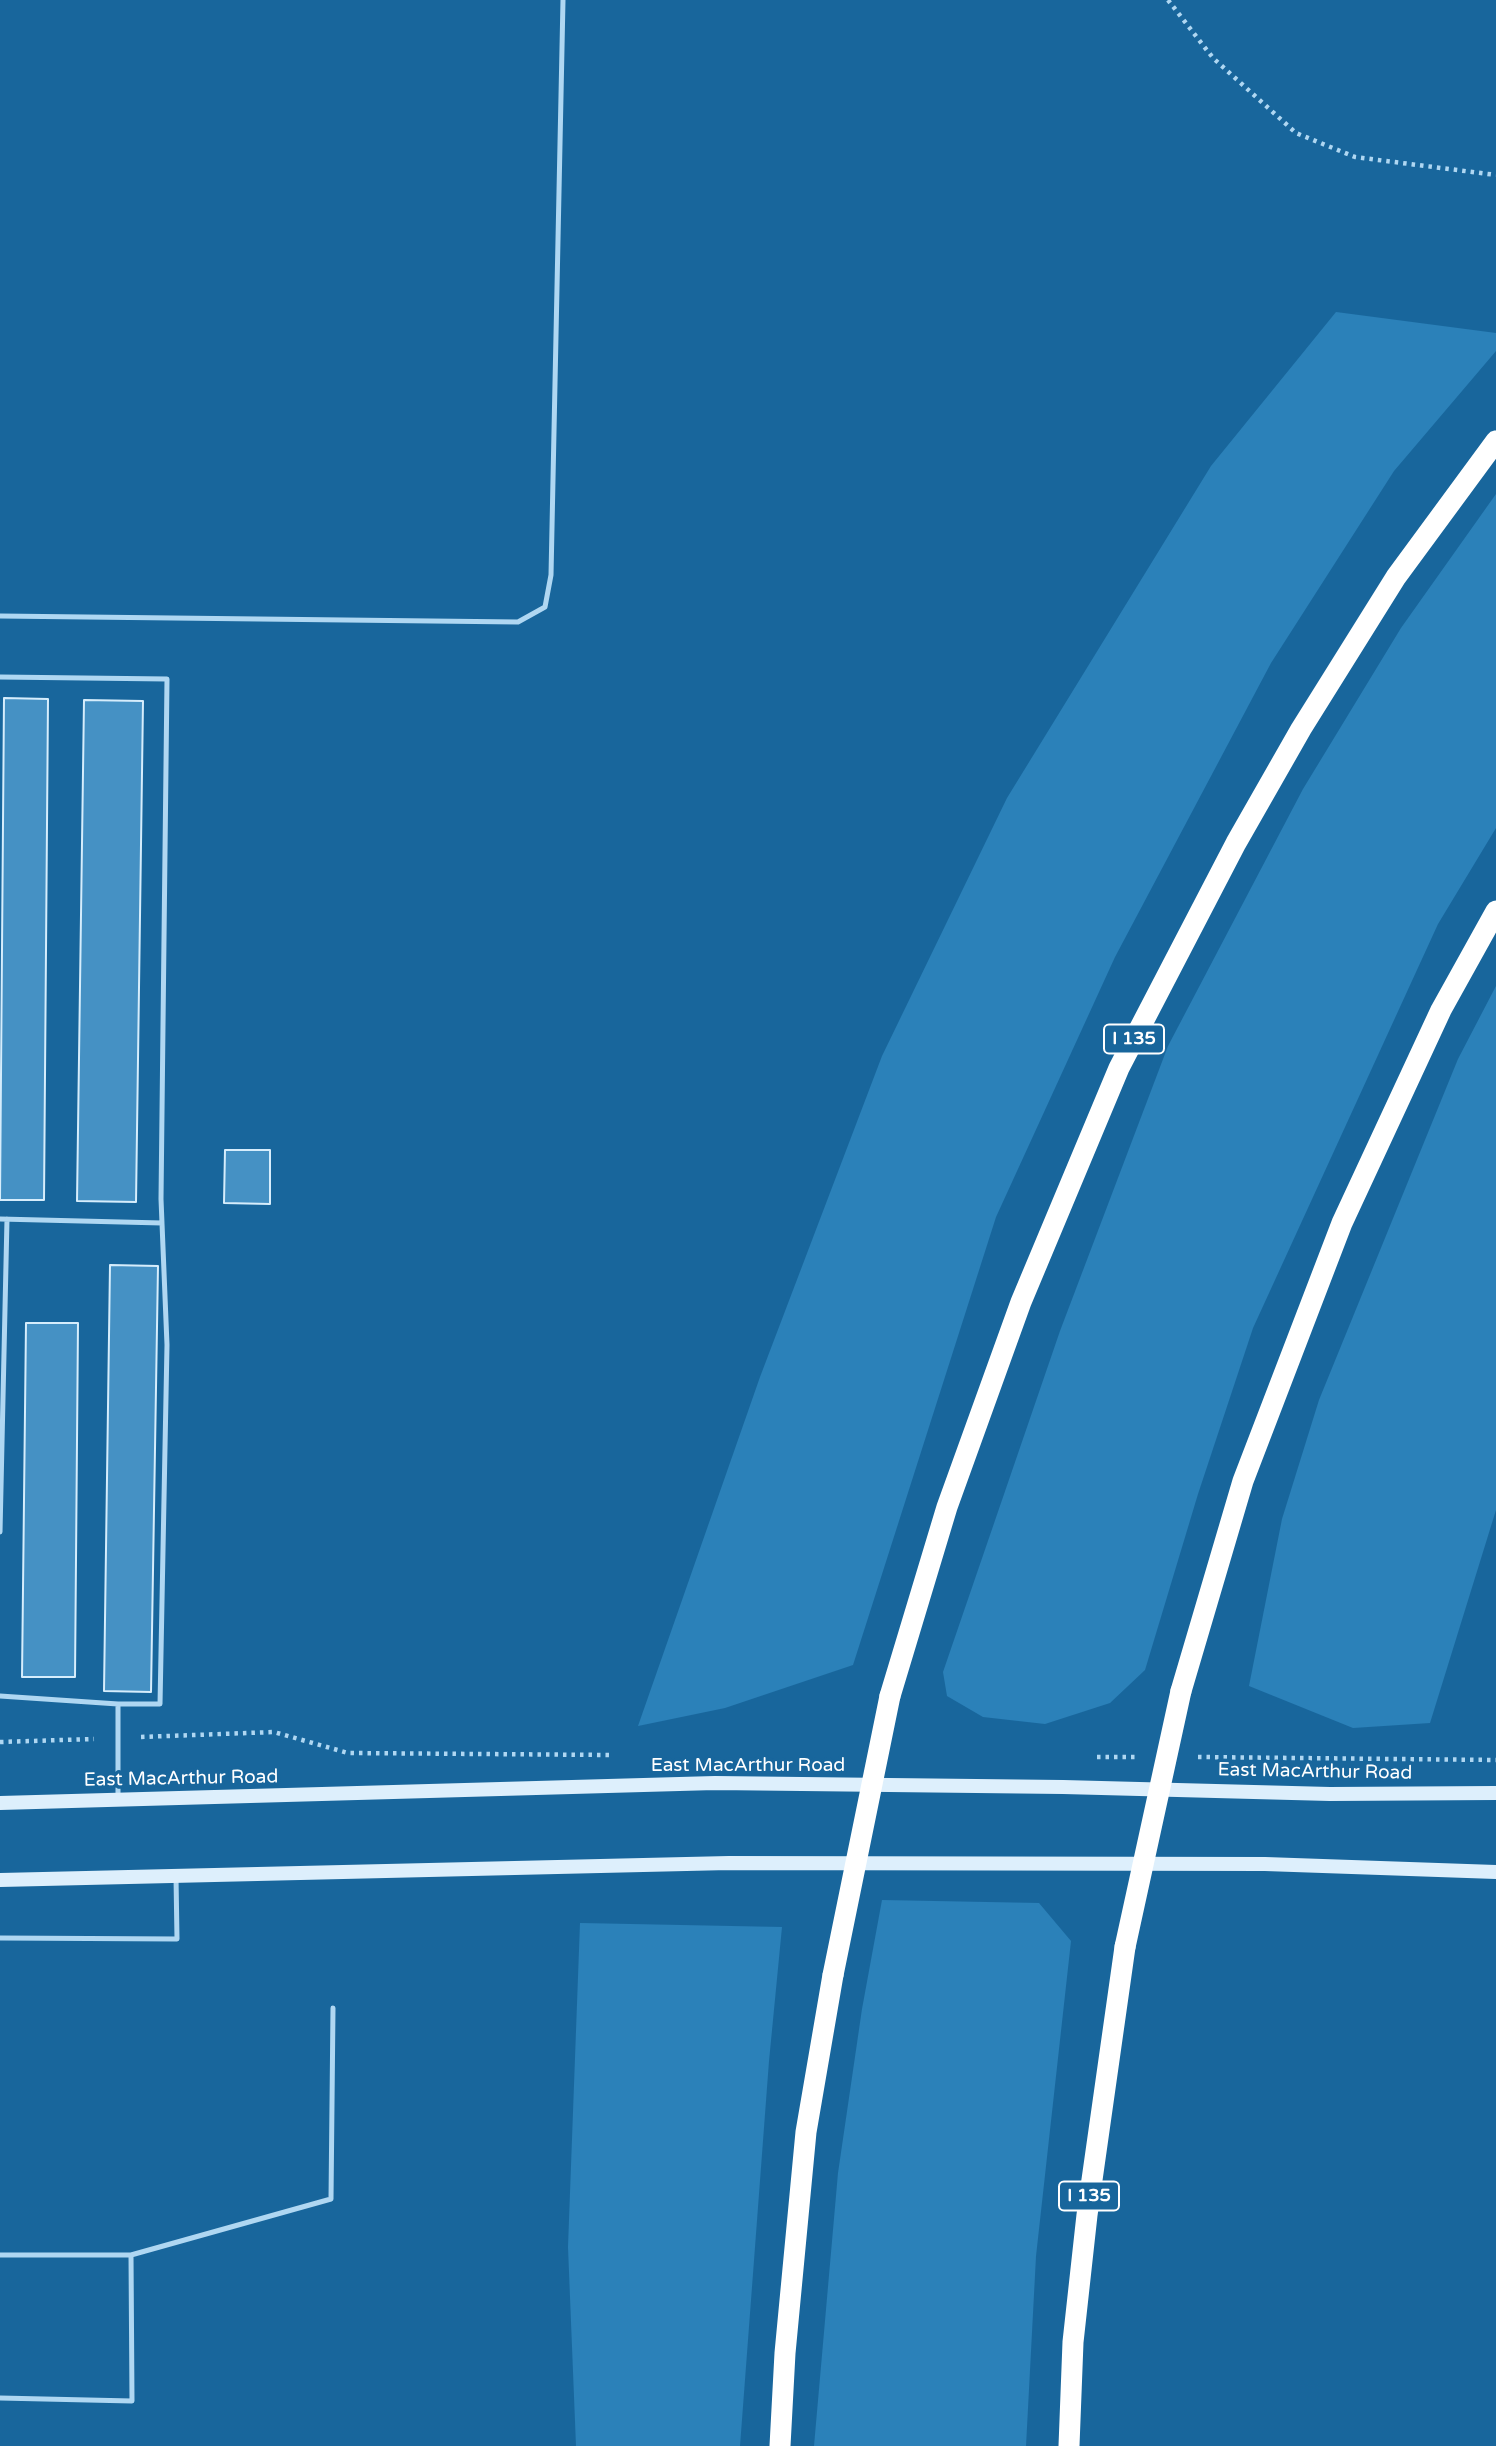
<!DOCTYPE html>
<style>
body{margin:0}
canvas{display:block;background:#18669c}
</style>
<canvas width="1496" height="2446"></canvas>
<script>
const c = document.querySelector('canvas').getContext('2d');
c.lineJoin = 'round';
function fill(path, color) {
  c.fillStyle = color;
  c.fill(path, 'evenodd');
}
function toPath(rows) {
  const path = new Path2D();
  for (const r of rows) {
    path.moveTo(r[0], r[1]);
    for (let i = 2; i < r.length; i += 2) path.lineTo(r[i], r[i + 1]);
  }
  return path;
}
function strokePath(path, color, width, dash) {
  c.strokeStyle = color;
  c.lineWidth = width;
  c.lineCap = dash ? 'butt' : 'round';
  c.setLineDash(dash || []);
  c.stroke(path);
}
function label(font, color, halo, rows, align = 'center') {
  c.font = font + ' "Varela Round",sans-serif';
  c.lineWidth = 7;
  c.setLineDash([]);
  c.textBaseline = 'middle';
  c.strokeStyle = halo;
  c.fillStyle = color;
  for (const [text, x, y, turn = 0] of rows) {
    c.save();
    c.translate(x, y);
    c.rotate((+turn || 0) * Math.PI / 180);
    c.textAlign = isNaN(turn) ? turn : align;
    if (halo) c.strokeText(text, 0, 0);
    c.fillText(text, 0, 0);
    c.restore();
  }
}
const green = toPath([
 [1336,312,1496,333,1496,351,1394,471,1271,663,1115,957,996,1217,853,1665,725,1708,638,1726,760,1377,882,1056,1007,798,1211,466],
 [1496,494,1496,828,1438,924,1253,1328,1198,1494,1145,1670,1110,1703,1045,1724,983,1717,947,1696,943,1672,1060,1331,1168,1046,1303,789,1401,628],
 [1496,986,1496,1510,1430,1723,1353,1728,1249,1686,1282,1519,1319,1400,1458,1059],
 [882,1900,1039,1903,1071,1941,1036,2256,1026,2446,814,2446,838,2173,862,2009],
 [580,1923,782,1927,769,2061,740,2446,576,2446,568,2247]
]);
const building = toPath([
 [4,698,48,699,44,1200,0,1200,4,698],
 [84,700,143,701,136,1202,77,1201,84,700],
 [225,1150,270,1150,270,1204,224,1203,225,1150],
 [110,1265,158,1266,151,1692,104,1691,110,1265],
 [26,1323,78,1323,75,1677,22,1677,26,1323]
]);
const path = toPath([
 [1168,0,1213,58,1296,133,1355,157,1496,175],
 [141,1737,274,1732,348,1753,612,1755],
 [0,1742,94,1739],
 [1097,1757,1137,1757],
 [1198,1757,1496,1760]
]);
const lane = toPath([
 [0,616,518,622,545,607,551,575,563,0],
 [0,677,167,679,161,1199,167,1345,160,1704,118,1704,118,1799],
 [0,1219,162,1223],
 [0,1532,7,1219],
 [0,1696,118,1704],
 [0,1938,177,1939,176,1877],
 [0,2255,131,2255,132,2401,0,2398],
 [131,2255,331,2199,333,2008]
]);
const secondary = toPath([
 [0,1803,715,1783,1063,1787,1330,1794,1496,1793],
 [0,1880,729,1863,1265,1864,1496,1872]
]);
const highway = toPath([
 [1181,1691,1243,1481,1342,1223,1441,1010,1496,911],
 [890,1696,947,1507,1021,1302,1119,1068,1236,843,1301,729,1396,577,1496,441],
 [780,2446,785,2353,806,2132,833,1975],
 [1069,2446,1073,2342,1087,2215,1125,1947]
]);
const highwayBridge = toPath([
 [1125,1947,1181,1691],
 [833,1975,890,1696]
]);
const shields = [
 [1134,1039,60],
 [1089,2196,60]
];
const shieldNames = [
 ["I 135",1134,1039],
 ["I 135",1089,2196]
];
const streetNames = [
 ["East MacArthur Road",748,1766],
 ["East MacArthur Road",1315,1772,1],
 ["East MacArthur Road",181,1779,-1]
];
fill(green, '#2b81b9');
fill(building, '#4591c4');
strokePath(building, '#d6edfc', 2);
strokePath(path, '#afd7f2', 4.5, [3.5, 5]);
strokePath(lane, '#afd7f2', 5);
strokePath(secondary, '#ddeffc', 14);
strokePath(highway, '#fff', 21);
strokePath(highwayBridge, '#fff', 21);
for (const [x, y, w] of shields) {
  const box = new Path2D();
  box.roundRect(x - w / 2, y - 14.5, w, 29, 5);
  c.fillStyle = '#18669c';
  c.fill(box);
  strokePath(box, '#fff', 2);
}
label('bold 18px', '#fff', null, shieldNames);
label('19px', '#fff', '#18669c', streetNames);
</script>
